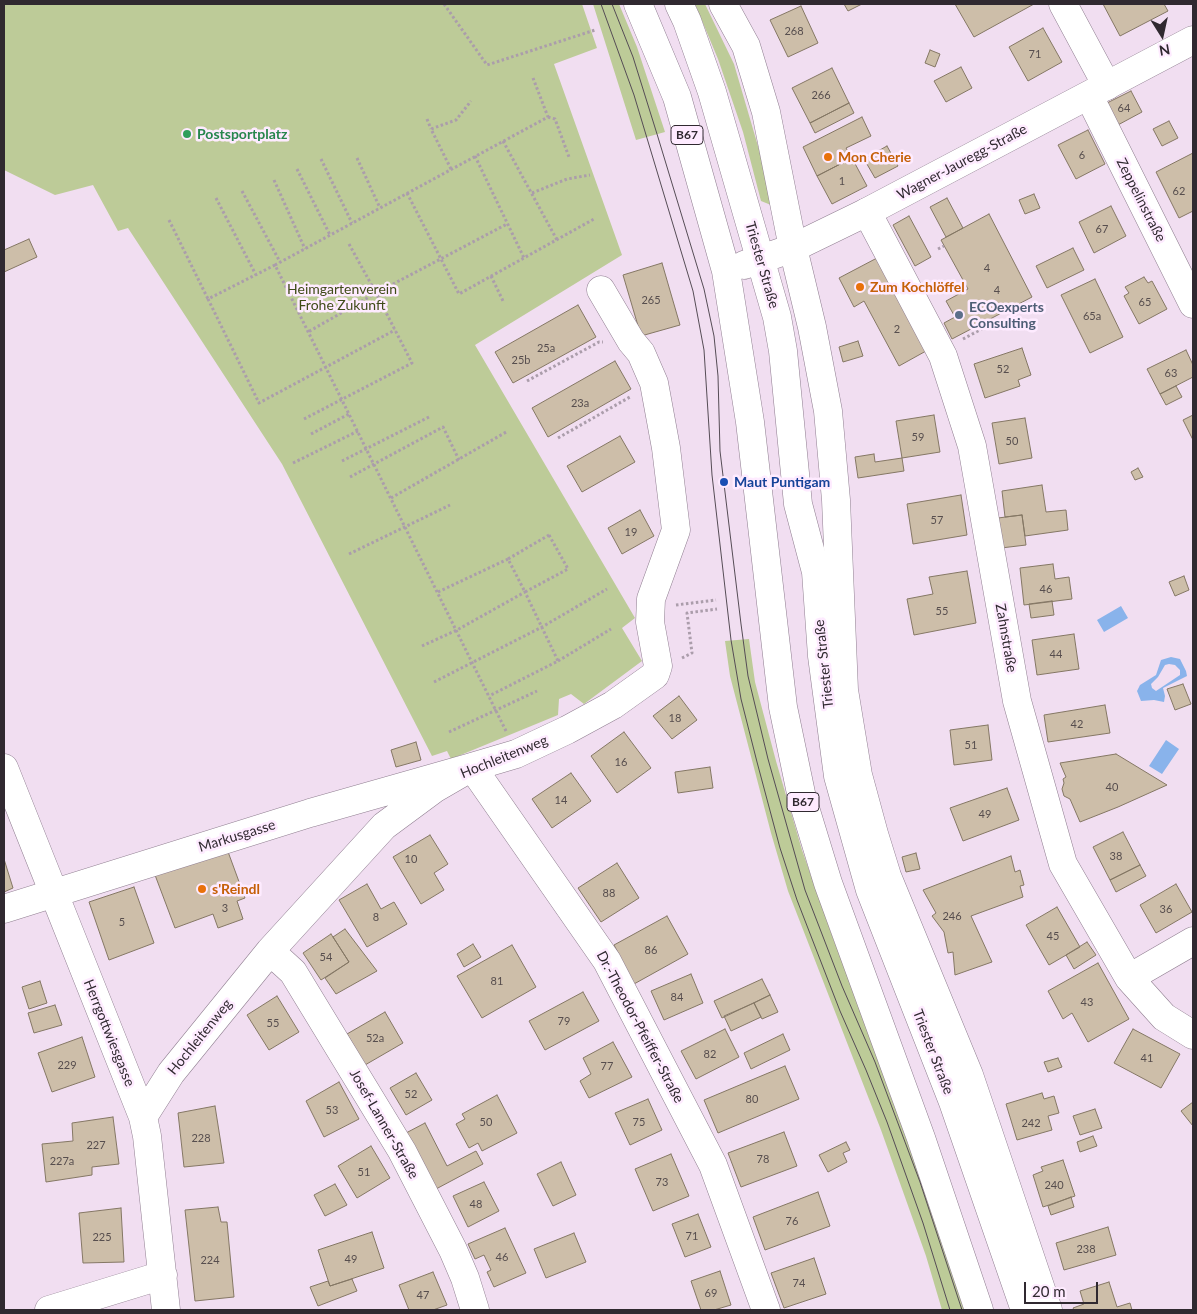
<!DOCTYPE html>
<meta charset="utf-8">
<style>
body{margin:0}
#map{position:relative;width:1197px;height:1314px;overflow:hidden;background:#f1def1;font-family:Lato,sans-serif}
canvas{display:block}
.frame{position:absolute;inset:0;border:5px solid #302930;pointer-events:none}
.north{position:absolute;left:1137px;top:10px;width:50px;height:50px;-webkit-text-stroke:4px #feebff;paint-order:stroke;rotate:170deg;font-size:14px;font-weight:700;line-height:20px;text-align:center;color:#302930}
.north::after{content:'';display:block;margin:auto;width:18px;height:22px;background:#302930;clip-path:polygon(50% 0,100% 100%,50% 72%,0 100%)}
.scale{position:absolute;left:1024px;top:1282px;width:74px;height:22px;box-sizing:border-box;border:2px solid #302930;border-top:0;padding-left:6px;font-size:15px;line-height:18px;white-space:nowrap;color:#302930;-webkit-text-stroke:4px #feebff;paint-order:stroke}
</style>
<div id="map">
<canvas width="1197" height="1314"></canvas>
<div class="frame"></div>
<div class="north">N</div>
<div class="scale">20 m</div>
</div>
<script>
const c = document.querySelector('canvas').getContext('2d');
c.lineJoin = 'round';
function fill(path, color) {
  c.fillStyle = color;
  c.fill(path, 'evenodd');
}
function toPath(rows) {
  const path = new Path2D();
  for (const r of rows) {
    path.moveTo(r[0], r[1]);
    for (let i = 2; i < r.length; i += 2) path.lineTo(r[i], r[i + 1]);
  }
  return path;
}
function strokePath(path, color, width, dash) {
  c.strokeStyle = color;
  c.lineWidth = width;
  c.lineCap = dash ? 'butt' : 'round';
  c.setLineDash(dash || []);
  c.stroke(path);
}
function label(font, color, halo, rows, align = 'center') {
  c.font = font + ' Lato,sans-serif';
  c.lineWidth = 5;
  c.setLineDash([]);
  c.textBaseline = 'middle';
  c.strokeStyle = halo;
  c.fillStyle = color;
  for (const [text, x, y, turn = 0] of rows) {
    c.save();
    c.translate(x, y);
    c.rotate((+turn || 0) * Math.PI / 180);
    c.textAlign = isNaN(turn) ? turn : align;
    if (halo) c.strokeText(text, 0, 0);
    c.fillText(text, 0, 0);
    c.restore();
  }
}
const green = toPath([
 [4,4,582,4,597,48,554,64,622,255,475,345,635,618,622,628,642,661,584,704,571,694,559,699,558,715,451,759,447,751,432,756,282,464,128,228,118,231,93,185,55,195,4,170],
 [593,4,619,4,637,47,665,132,636,140],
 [695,4,705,4,734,64,760,153,771,205,761,201,743,132,718,59],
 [749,639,755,682,776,761,802,850,833,938,907,1123,970,1310,942,1310,926,1256,881,1130,788,891,771,833,730,676,725,641]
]);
const water = toPath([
 [1121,606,1128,618,1104,632,1097,620],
 [1171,657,1180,659,1186,671,1187,676,1163,688,1165,696,1164,702,1154,700,1141,701,1137,691,1140,685,1156,675,1161,660],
 [1169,664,1175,665,1180,670,1180,675,1156,691,1152,688,1151,684,1158,677,1165,665],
 [1166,740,1179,749,1162,774,1149,766]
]);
const building = toPath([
 [844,4,862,4,848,11,844,4],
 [955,4,1034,4,974,37,955,4],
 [1103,4,1164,4,1168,11,1120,36,1103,4],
 [801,6,818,43,788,57,770,20,801,6],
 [1043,28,1062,62,1028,81,1009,47,1043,28],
 [930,50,940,54,935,67,925,63,930,50],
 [961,67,972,88,946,102,934,81,961,67],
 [832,68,849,103,810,123,792,88,832,68],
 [1131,91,1142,112,1116,126,1105,104,1131,91],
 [849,103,854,113,815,133,810,123,849,103],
 [862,117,871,136,846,148,852,158,817,176,803,147,862,117],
 [1169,121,1178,138,1162,146,1153,129,1169,121],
 [1088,130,1105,164,1076,179,1058,145,1088,130],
 [887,146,898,166,875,178,864,159,887,146],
 [1193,153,1193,211,1179,218,1156,172,1193,153],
 [852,158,867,186,832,204,817,176,852,158],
 [1034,194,1040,208,1025,214,1019,200,1034,194],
 [947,198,963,228,946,237,930,207,947,198],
 [1111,206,1126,236,1094,253,1079,222,1111,206],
 [989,214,1032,297,952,339,944,323,955,317,946,301,968,289,941,240,989,214],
 [909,216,931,257,915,266,893,225,909,216],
 [29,239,37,257,4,272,4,250,29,239],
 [1073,248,1084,270,1047,288,1036,266,1073,248],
 [877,258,926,351,899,366,864,301,854,307,839,278,877,258],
 [662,263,680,325,641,336,623,275,662,263],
 [1144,277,1148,283,1152,281,1167,309,1139,324,1124,296,1129,293,1125,287,1144,277],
 [1095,279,1123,337,1090,353,1061,295,1095,279],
 [578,305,596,337,513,383,495,352,578,305],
 [858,341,863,356,843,362,839,347,858,341],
 [1022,348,1031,375,1018,380,1020,386,985,398,974,364,1022,348],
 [1186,350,1193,365,1193,377,1160,394,1147,369,1186,350],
 [615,361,631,389,548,437,532,408,615,361],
 [1176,386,1182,397,1166,405,1160,394,1176,386],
 [934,415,940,452,902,458,896,421,934,415],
 [1193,415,1193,440,1183,420,1193,415],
 [1025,418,1032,458,999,464,992,423,1025,418],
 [620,436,635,462,582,492,567,466,620,436],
 [874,454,875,462,902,458,904,471,858,478,855,457,874,454],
 [1138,468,1143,477,1135,480,1131,472,1138,468],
 [1042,485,1046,512,1066,510,1068,530,1025,536,1022,515,1005,517,1002,491,1042,485],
 [961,495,967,535,913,544,907,504,961,495],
 [640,510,654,536,622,554,608,528,640,510],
 [1022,515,1026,545,1001,548,998,518,1022,515],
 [1053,564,1055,579,1069,577,1072,599,1024,605,1020,568,1053,564],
 [967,571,976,623,914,635,907,599,933,594,929,577,967,571],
 [1184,576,1189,590,1175,596,1169,582,1184,576],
 [1052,601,1054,615,1031,618,1029,604,1052,601],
 [1074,634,1079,669,1037,675,1032,640,1074,634],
 [1183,684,1191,704,1175,710,1167,689,1183,684],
 [679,696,697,720,672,739,653,716,679,696],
 [1105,705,1110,733,1048,742,1044,715,1105,705],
 [988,725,992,760,954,765,950,730,988,725],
 [624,732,651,768,617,793,591,756,624,732],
 [416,742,421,760,396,767,391,750,416,742],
 [1116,754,1167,785,1118,807,1080,822,1070,799,1064,796,1062,789,1064,783,1063,779,1066,777,1060,763,1116,754],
 [710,767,713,788,678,793,675,772,710,767],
 [571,773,591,801,552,828,532,799,571,773],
 [1007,788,1019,820,963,841,950,808,1007,788],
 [1123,832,1140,865,1110,880,1093,847,1123,832],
 [430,835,448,864,434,873,444,890,421,904,393,857,430,835],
 [227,849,245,898,237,901,243,919,218,928,213,914,175,928,155,875,227,849],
 [916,853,920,869,906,872,902,857,916,853],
 [1011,856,1015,872,1020,870,1024,885,1020,886,1023,897,971,916,992,962,955,975,953,952,948,953,944,932,932,916,936,913,923,890,1011,856],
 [4,859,13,888,4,892,4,859],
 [617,863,639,898,601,922,578,888,617,863],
 [1140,865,1146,876,1116,892,1110,880,1140,865],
 [367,884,381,909,394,902,407,924,367,947,339,900,367,884],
 [1176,884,1192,912,1156,933,1140,905,1176,884],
 [134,887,154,943,109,960,89,902,134,887],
 [1057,907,1080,947,1049,965,1026,925,1057,907],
 [667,916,688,954,634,984,614,945,667,916],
 [345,929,377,971,336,994,325,978,349,962,333,937,345,929],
 [331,934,349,962,321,980,303,953,331,934],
 [1087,942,1096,955,1074,969,1066,955,1087,942],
 [473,944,481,957,464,967,457,954,473,944],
 [512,945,536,987,482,1018,457,976,512,945],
 [1098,963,1129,1019,1088,1042,1072,1013,1063,1019,1048,991,1098,963],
 [691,974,703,1003,664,1020,651,991,691,974],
 [762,979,770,995,722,1018,714,1001,762,979],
 [40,981,47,1003,29,1009,22,987,40,981],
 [583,992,599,1021,545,1050,529,1021,583,992],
 [770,995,778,1012,762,1019,754,1003,770,995],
 [277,996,299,1032,269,1050,247,1015,277,996],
 [754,1003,761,1017,731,1031,724,1016,754,1003],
 [55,1005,62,1025,34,1033,28,1013,55,1005],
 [385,1012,403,1043,365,1065,347,1034,385,1012],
 [725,1029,739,1057,696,1079,681,1051,725,1029],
 [1133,1029,1180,1054,1161,1088,1114,1063,1133,1029],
 [783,1034,790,1050,751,1069,744,1053,783,1034],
 [82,1037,95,1077,52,1092,38,1053,82,1037],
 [613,1042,632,1077,589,1098,580,1081,591,1074,583,1058,613,1042],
 [1058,1058,1062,1067,1048,1072,1044,1062,1058,1058],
 [785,1066,799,1099,718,1133,704,1100,785,1066],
 [416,1073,432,1100,406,1115,390,1088,416,1073],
 [339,1082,359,1119,324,1137,306,1101,339,1082],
 [1042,1093,1044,1099,1054,1096,1059,1113,1048,1116,1052,1130,1017,1140,1006,1104,1042,1093],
 [497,1095,517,1133,482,1151,478,1143,469,1148,456,1124,465,1119,462,1114,497,1095],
 [648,1099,662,1130,630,1145,615,1113,648,1099],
 [1193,1102,1193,1126,1181,1111,1193,1102],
 [215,1106,224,1163,184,1167,178,1113,215,1106],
 [1095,1109,1102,1128,1080,1135,1073,1116,1095,1109],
 [113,1117,119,1164,92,1167,92,1175,46,1182,42,1144,73,1141,72,1123,113,1117],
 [425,1123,447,1166,476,1151,483,1164,436,1189,406,1133,425,1123],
 [784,1132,797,1166,741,1187,728,1153,784,1132],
 [1093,1136,1097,1146,1080,1152,1077,1142,1093,1136],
 [846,1142,850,1150,843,1153,847,1162,828,1172,819,1155,846,1142],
 [371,1146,390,1178,357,1198,338,1166,371,1146],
 [671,1154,689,1196,653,1211,635,1169,671,1154],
 [1063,1160,1075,1196,1043,1207,1033,1175,1043,1171,1041,1167,1063,1160],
 [561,1162,576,1195,553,1206,537,1174,561,1162],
 [484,1182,499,1211,468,1227,453,1196,484,1182],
 [335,1184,347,1205,325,1216,314,1195,335,1184],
 [818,1192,830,1226,765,1250,753,1217,818,1192],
 [1071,1197,1074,1207,1051,1215,1048,1206,1071,1197],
 [218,1207,221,1222,227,1222,234,1297,195,1301,185,1210,218,1207],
 [121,1208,124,1262,83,1263,79,1213,121,1208],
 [698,1214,711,1247,685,1257,672,1224,698,1214],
 [1108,1227,1116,1255,1064,1270,1056,1243,1108,1227],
 [505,1228,526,1273,494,1287,487,1272,491,1270,484,1255,475,1259,468,1244,505,1228],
 [372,1232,384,1268,330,1286,318,1250,372,1232],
 [574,1233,586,1262,546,1278,534,1249,574,1233],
 [814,1258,826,1294,784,1308,771,1273,814,1258],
 [720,1271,731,1305,714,1310,701,1310,691,1281,720,1271],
 [433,1272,447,1305,433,1310,409,1310,399,1285,433,1272],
 [352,1279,357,1291,318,1306,310,1287,328,1281,330,1286,352,1279],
 [1109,1282,1117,1307,1130,1303,1132,1310,1074,1310,1073,1308,1084,1304,1080,1291,1109,1282]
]);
const path = toPath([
 [444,4,487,65,595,30],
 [548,117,555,119,569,157],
 [427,119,431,129],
 [503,141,557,240],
 [475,156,524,258],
 [357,158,380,208],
 [321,159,352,223],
 [297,169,330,235],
 [451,169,431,129,456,120,471,101],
 [274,180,305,249],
 [242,191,280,262],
 [407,193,459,294,594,219],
 [532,193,567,179,590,175],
 [216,198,256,275],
 [169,220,208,299],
 [349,244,376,293,507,224],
 [938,249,944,246],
 [275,265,208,299,259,403,395,330],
 [491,276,504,303],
 [963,339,991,324,989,319],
 [527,381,599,342,603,342],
 [304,419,412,363,376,293,308,332],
 [311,434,349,414],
 [558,438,630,397],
 [342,461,431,416],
 [293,463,358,431],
 [350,477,443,427,459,460],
 [391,498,508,431],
 [549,535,568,569,525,592,508,559,549,535],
 [349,554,450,505],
 [438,592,508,559],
 [676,605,716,600],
 [422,646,457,630,525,592,558,661,489,696],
 [682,658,692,653,687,613,717,609],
 [558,661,611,629],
 [434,682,542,627,607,589],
 [506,731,275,265,548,117,533,78],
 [449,732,537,691]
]);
const minor = toPath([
 [723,4,746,46,766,112,793,248,812,327,828,411,836,500,844,690,858,775,874,834,887,876,969,1075,1048,1310],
 [1063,4,1107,86],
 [1089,96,1193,304],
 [867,212,943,356,972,446,1017,701,1063,864,1129,978,1164,1017,1193,1035],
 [4,768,143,1117,147,1136,166,1310],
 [4,909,310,813,472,767,607,961,713,1165,766,1310],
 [270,951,293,972,402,1151,453,1250,465,1278,475,1310],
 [1129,978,1193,941],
 [143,1117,171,1073,270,951,384,826,434,789,472,767,516,754,567,730,613,705,655,675,658,666,650,622,651,599,676,530,666,448,654,383,641,353,631,341,601,290],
 [49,1310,163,1275]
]);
const major = toPath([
 [638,4,677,97,726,271,750,422,783,707,802,798,828,883,921,1138,979,1310],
 [679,4,687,21,712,92,777,317,783,351,798,504,816,572,822,656,838,776,870,890,953,1102,1025,1310],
 [744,265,793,248,867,212,1193,40]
]);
const tram = toPath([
 [601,4,634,95,693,291,704,350,712,475,731,640,741,699,757,762,780,848,797,900,840,1011,866,1070,887,1122,923,1223,950,1310],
 [612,4,633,57,657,134,704,289,714,336,718,376,720,451,741,624,748,676,768,759,805,890,842,986,875,1062,920,1182,962,1310]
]);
const markers = [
 [187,134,5,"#2e9e5b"],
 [828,157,5,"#e8710a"],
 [860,287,5,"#e8710a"],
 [959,315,5,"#5c6f8a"],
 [724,482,5,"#1a4fb4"],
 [202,889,5,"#e8710a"]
];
const numberNames = [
 ["268",794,31],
 ["71",1035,54],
 ["266",821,95],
 ["64",1124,108],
 ["6",1082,155],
 ["1",842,181],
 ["62",1179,191],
 ["67",1102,229],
 ["4",987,268],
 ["4",997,290],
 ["265",651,300],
 ["65",1145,302],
 ["65a",1092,316],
 ["2",897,329],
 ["25a",546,348],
 ["25b",521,360],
 ["52",1003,369],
 ["63",1171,373],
 ["23a",580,403],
 ["59",918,437],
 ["50",1012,441],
 ["57",937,520],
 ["19",631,532],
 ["46",1046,589],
 ["55",942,611],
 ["44",1056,654],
 ["18",675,718],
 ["42",1077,724],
 ["51",971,745],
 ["16",621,762],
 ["40",1112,787],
 ["14",561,800],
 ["49",985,814],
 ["38",1116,856],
 ["10",411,859],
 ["88",609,893],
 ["3",225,908],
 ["36",1166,909],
 ["246",952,916],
 ["8",376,917],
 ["5",122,922],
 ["45",1053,936],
 ["86",651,950],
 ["54",326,957],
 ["81",497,981],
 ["84",677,997],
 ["43",1087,1002],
 ["79",564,1021],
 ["55",273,1023],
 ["52a",375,1038],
 ["82",710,1054],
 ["41",1147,1058],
 ["229",67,1065],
 ["77",607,1066],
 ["52",411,1094],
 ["80",752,1099],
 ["53",332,1110],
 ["50",486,1122],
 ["75",639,1122],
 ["242",1031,1123],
 ["228",201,1138],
 ["227",96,1145],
 ["78",763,1159],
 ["227a",62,1161],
 ["51",364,1172],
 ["73",662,1182],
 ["240",1054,1185],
 ["48",476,1204],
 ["76",792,1221],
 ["71",692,1236],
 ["225",102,1237],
 ["238",1086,1249],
 ["46",502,1257],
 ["49",351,1259],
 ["224",210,1260],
 ["74",799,1283],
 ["69",711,1293],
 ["47",423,1295]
];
const shields = [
 [687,135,32],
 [803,802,32]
];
const shieldNames = [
 ["B67",687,135],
 ["B67",803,802]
];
const leisureNames = [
 ["Postsportplatz",197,134]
];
const foodNames = [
 ["Mon Cherie",838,157],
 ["Zum Kochlöffel",870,287],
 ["s'Reindl",212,889]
];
const streetNames = [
 ["Wagner-Jauregg-Straße",962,162,-28],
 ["Zeppelinstraße",1141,200,63],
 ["Triester Straße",762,265,74],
 ["Zahnstraße",1006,638,80],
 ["Triester Straße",824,664,-96],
 ["Hochleitenweg",504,757,-22],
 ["Markusgasse",237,836,-17],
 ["Dr.-Theodor-Pfeiffer-Straße",640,1027,62],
 ["Herrgottwiesgasse",109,1033,68],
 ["Hochleitenweg",200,1037,-51],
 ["Triester Straße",933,1052,69],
 ["Josef-Lanner-Straße",384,1124,60]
];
const parkNames = [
 ["Heimgartenverein",342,289],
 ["Frohe Zukunft",342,305]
];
const serviceNames = [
 ["ECOexperts",969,307],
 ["Consulting",969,323]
];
const transitNames = [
 ["Maut Puntigam",734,482]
];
fill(green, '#bdcb98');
fill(water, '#89b3eb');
fill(building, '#cdbea9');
strokePath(building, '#847764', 1);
strokePath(minor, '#907f91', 29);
strokePath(major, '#907f91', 29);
strokePath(path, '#ab9dab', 3, [2.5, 2.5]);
strokePath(minor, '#fff', 28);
strokePath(major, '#fff', 28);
strokePath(tram, '#554c55', 1);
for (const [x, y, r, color] of markers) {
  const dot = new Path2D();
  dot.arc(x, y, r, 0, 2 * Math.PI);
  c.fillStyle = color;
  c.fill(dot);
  strokePath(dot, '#feebff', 2);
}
label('11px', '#574e4e', null, numberNames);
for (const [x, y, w] of shields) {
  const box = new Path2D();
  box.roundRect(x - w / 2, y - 9.5, w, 19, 4);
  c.fillStyle = '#feebff';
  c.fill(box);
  strokePath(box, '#302930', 1);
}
label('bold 12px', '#302930', null, shieldNames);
label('bold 14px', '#27864d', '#feebff', leisureNames, 'left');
label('bold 14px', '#c56008', '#feebff', foodNames, 'left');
label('14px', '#302930', '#feebff', streetNames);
label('14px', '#3f4b18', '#feebff', parkNames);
label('bold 14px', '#4e5e75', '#feebff', serviceNames, 'left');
label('bold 14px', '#164399', '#feebff', transitNames, 'left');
</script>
